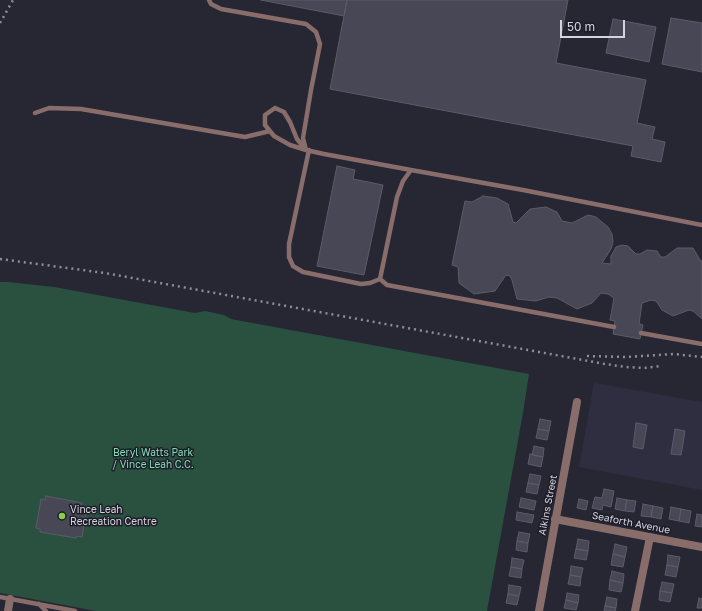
<!DOCTYPE html>
<style>
body{margin:0}
#map{position:relative;width:702px;height:611px;overflow:hidden;background:#272633;font-family:"Golos Text",sans-serif}
canvas{display:block}
.scale{position:absolute;left:560px;top:20px;width:65px;height:18px;box-sizing:border-box;border:2px solid #d5d4dd;border-top:0;padding-left:5px;font-size:12px;line-height:14px;white-space:nowrap;color:#d5d4dd;-webkit-text-stroke:3px #1e1d29;paint-order:stroke}
</style>
<div id="map">
<canvas width="702" height="611"></canvas>
<div class="scale">50 m</div>
</div>
<script>
const c = document.querySelector('canvas').getContext('2d');
c.lineJoin = 'round';
function fill(path, color) {
  c.fillStyle = color;
  c.fill(path, 'evenodd');
}
function toPath(rows) {
  const path = new Path2D();
  for (const r of rows) {
    path.moveTo(r[0], r[1]);
    for (let i = 2; i < r.length; i += 2) path.lineTo(r[i], r[i + 1]);
  }
  return path;
}
function strokePath(path, color, width, dash) {
  c.strokeStyle = color;
  c.lineWidth = width;
  c.lineCap = dash ? 'butt' : 'round';
  c.setLineDash(dash || []);
  c.stroke(path);
}
function label(font, color, halo, rows, align = 'center') {
  c.font = font + ' "Golos Text",sans-serif';
  c.lineWidth = 3;
  c.setLineDash([]);
  c.textBaseline = 'middle';
  c.strokeStyle = halo;
  c.fillStyle = color;
  for (const [text, x, y, turn = 0] of rows) {
    c.save();
    c.translate(x, y);
    c.rotate((+turn || 0) * Math.PI / 180);
    c.textAlign = isNaN(turn) ? turn : align;
    if (halo) c.strokeText(text, 0, 0);
    c.fillText(text, 0, 0);
    c.restore();
  }
}
const built = toPath([
 [594,383,702,402,702,490,579,467]
]);
const green = toPath([
 [0,282,8,282,54,287,195,313,205,311,224,315,231,319,529,374,523,413,487,611,96,611,0,593]
]);
const building = toPath([
 [261,0,347,0,344,16,261,0],
 [347,0,568,0,556,63,646,80,637,123,655,127,652,139,665,142,661,162,631,156,633,146,330,89,347,0],
 [671,18,702,23,702,72,662,64,671,18],
 [613,19,656,27,649,62,606,53,613,19],
 [337,166,355,170,353,179,383,185,364,275,317,266,337,166],
 [483,196,497,198,508,204,513,222,516,223,530,209,546,207,557,212,562,221,572,223,588,215,596,217,608,227,612,234,613,242,611,249,602,263,611,264,611,256,616,247,622,245,628,246,636,254,640,254,647,250,657,251,661,257,665,257,677,248,693,248,700,260,702,261,702,319,693,311,689,310,673,316,662,310,656,301,651,300,642,303,639,324,643,325,640,339,613,334,615,321,610,320,614,298,608,294,601,293,592,303,577,309,557,298,549,297,536,301,517,299,512,280,510,276,506,275,495,291,474,294,459,283,458,267,452,265,465,201,472,202,483,196],
 [540,419,551,421,549,431,538,429,540,419],
 [636,423,647,425,643,449,633,447,636,423],
 [538,429,549,431,547,440,536,438,538,429],
 [675,429,685,431,681,455,671,454,675,429],
 [534,446,544,448,543,457,532,455,534,446],
 [530,454,543,457,541,467,528,464,530,454],
 [530,474,541,476,539,485,528,483,530,474],
 [528,483,539,485,537,494,526,492,528,483],
 [604,489,614,491,611,507,603,505,602,510,592,508,595,497,602,498,604,489],
 [46,496,82,503,81,507,87,508,82,537,77,536,76,538,40,532,40,529,36,528,41,499,45,500,46,496],
 [521,498,536,501,534,510,519,507,521,498],
 [617,498,627,500,625,511,615,509,617,498],
 [579,499,588,501,586,510,577,508,579,499],
 [627,500,636,501,634,512,625,511,627,500],
 [643,504,653,506,651,517,641,516,643,504],
 [653,506,663,508,661,519,651,517,653,506],
 [671,507,681,509,679,521,669,519,671,507],
 [681,509,691,511,689,523,679,521,681,509],
 [517,512,534,515,532,523,516,520,517,512],
 [697,514,702,515,702,527,695,526,697,514],
 [519,532,530,534,528,543,517,541,519,532],
 [578,539,589,541,588,551,576,549,578,539],
 [517,541,528,543,527,552,516,550,517,541],
 [615,544,627,547,625,557,613,554,615,544],
 [576,549,588,551,586,560,574,558,576,549],
 [613,554,625,557,623,567,611,565,613,554],
 [668,555,680,557,678,567,667,565,668,555],
 [512,558,524,560,522,569,511,567,512,558],
 [667,565,678,567,676,577,665,575,667,565],
 [571,566,583,568,581,577,570,575,571,566],
 [511,567,522,569,521,578,509,576,511,567],
 [612,571,624,574,623,583,610,580,612,571],
 [570,575,581,577,580,586,568,584,570,575],
 [610,580,623,583,621,592,609,590,610,580],
 [662,582,674,584,672,593,660,591,662,582],
 [509,585,521,587,519,596,508,594,509,585],
 [660,591,672,593,670,602,659,600,660,591],
 [567,593,579,595,578,603,566,600,567,593],
 [508,594,519,596,517,605,506,603,508,594],
 [607,597,617,599,616,608,605,606,607,597],
 [699,598,702,599,702,608,697,608,699,598],
 [566,600,578,603,576,610,564,608,566,600],
 [605,606,616,608,615,611,604,611,605,606]
]);
const lane = toPath([
 [209,0,211,4,221,9,306,24,316,32,320,44,311,90,303,138,306,150,324,154,411,170,403,181,397,197,380,279,387,285,614,327],
 [275,108,284,112,290,122,297,139,306,150,290,145,274,136,265,125,265,115,275,108],
 [35,113,49,108,81,109,245,137,270,131],
 [309,150,289,244,289,257,293,266,303,272,361,284,370,283,380,279],
 [411,170,523,190,702,225],
 [641,333,702,344],
 [0,597,75,611],
 [39,604,46,611]
]);
const street = toPath([
 [555,519,702,547],
 [8,611,10,599],
 [539,611,577,402],
 [635,611,650,537]
]);
const rail = toPath([
 [0,23,13,0],
 [0,259,105,273,605,364,626,367,644,368,661,366],
 [587,356,626,357,674,354,702,357]
]);
const markers = [
 [62,516,4,"#87cf4b"]
];
const parkNames = [
 ["Beryl Watts Park",153,453],
 ["/ Vince Leah C.C.",153,465]
];
const streetNames = [
 ["Aikins Street",548,505,-79],
 ["Seaforth Avenue",631,523,11]
];
const poiNames = [
 ["Vince Leah",70,510],
 ["Recreation Centre",70,522]
];
fill(built, '#2f2e41');
fill(green, '#2a5140');
fill(building, '#474755');
strokePath(building, '#5b5b6a', 1);
strokePath(lane, '#886d6b', 4.5);
strokePath(street, '#886d6b', 8);
strokePath(rail, '#8f8e98', 2.5, [2, 4]);
for (const [x, y, r, color] of markers) {
  const dot = new Path2D();
  dot.arc(x, y, r, 0, 2 * Math.PI);
  c.fillStyle = color;
  c.fill(dot);
  strokePath(dot, '#1e1d29', 1.5);
}
label('10px', '#80deb5', '#1e1d29', parkNames);
label('10px', '#d5d4dd', '#1e1d29', streetNames);
label('10px', '#d5d4dd', '#1e1d29', poiNames, 'left');
</script>
